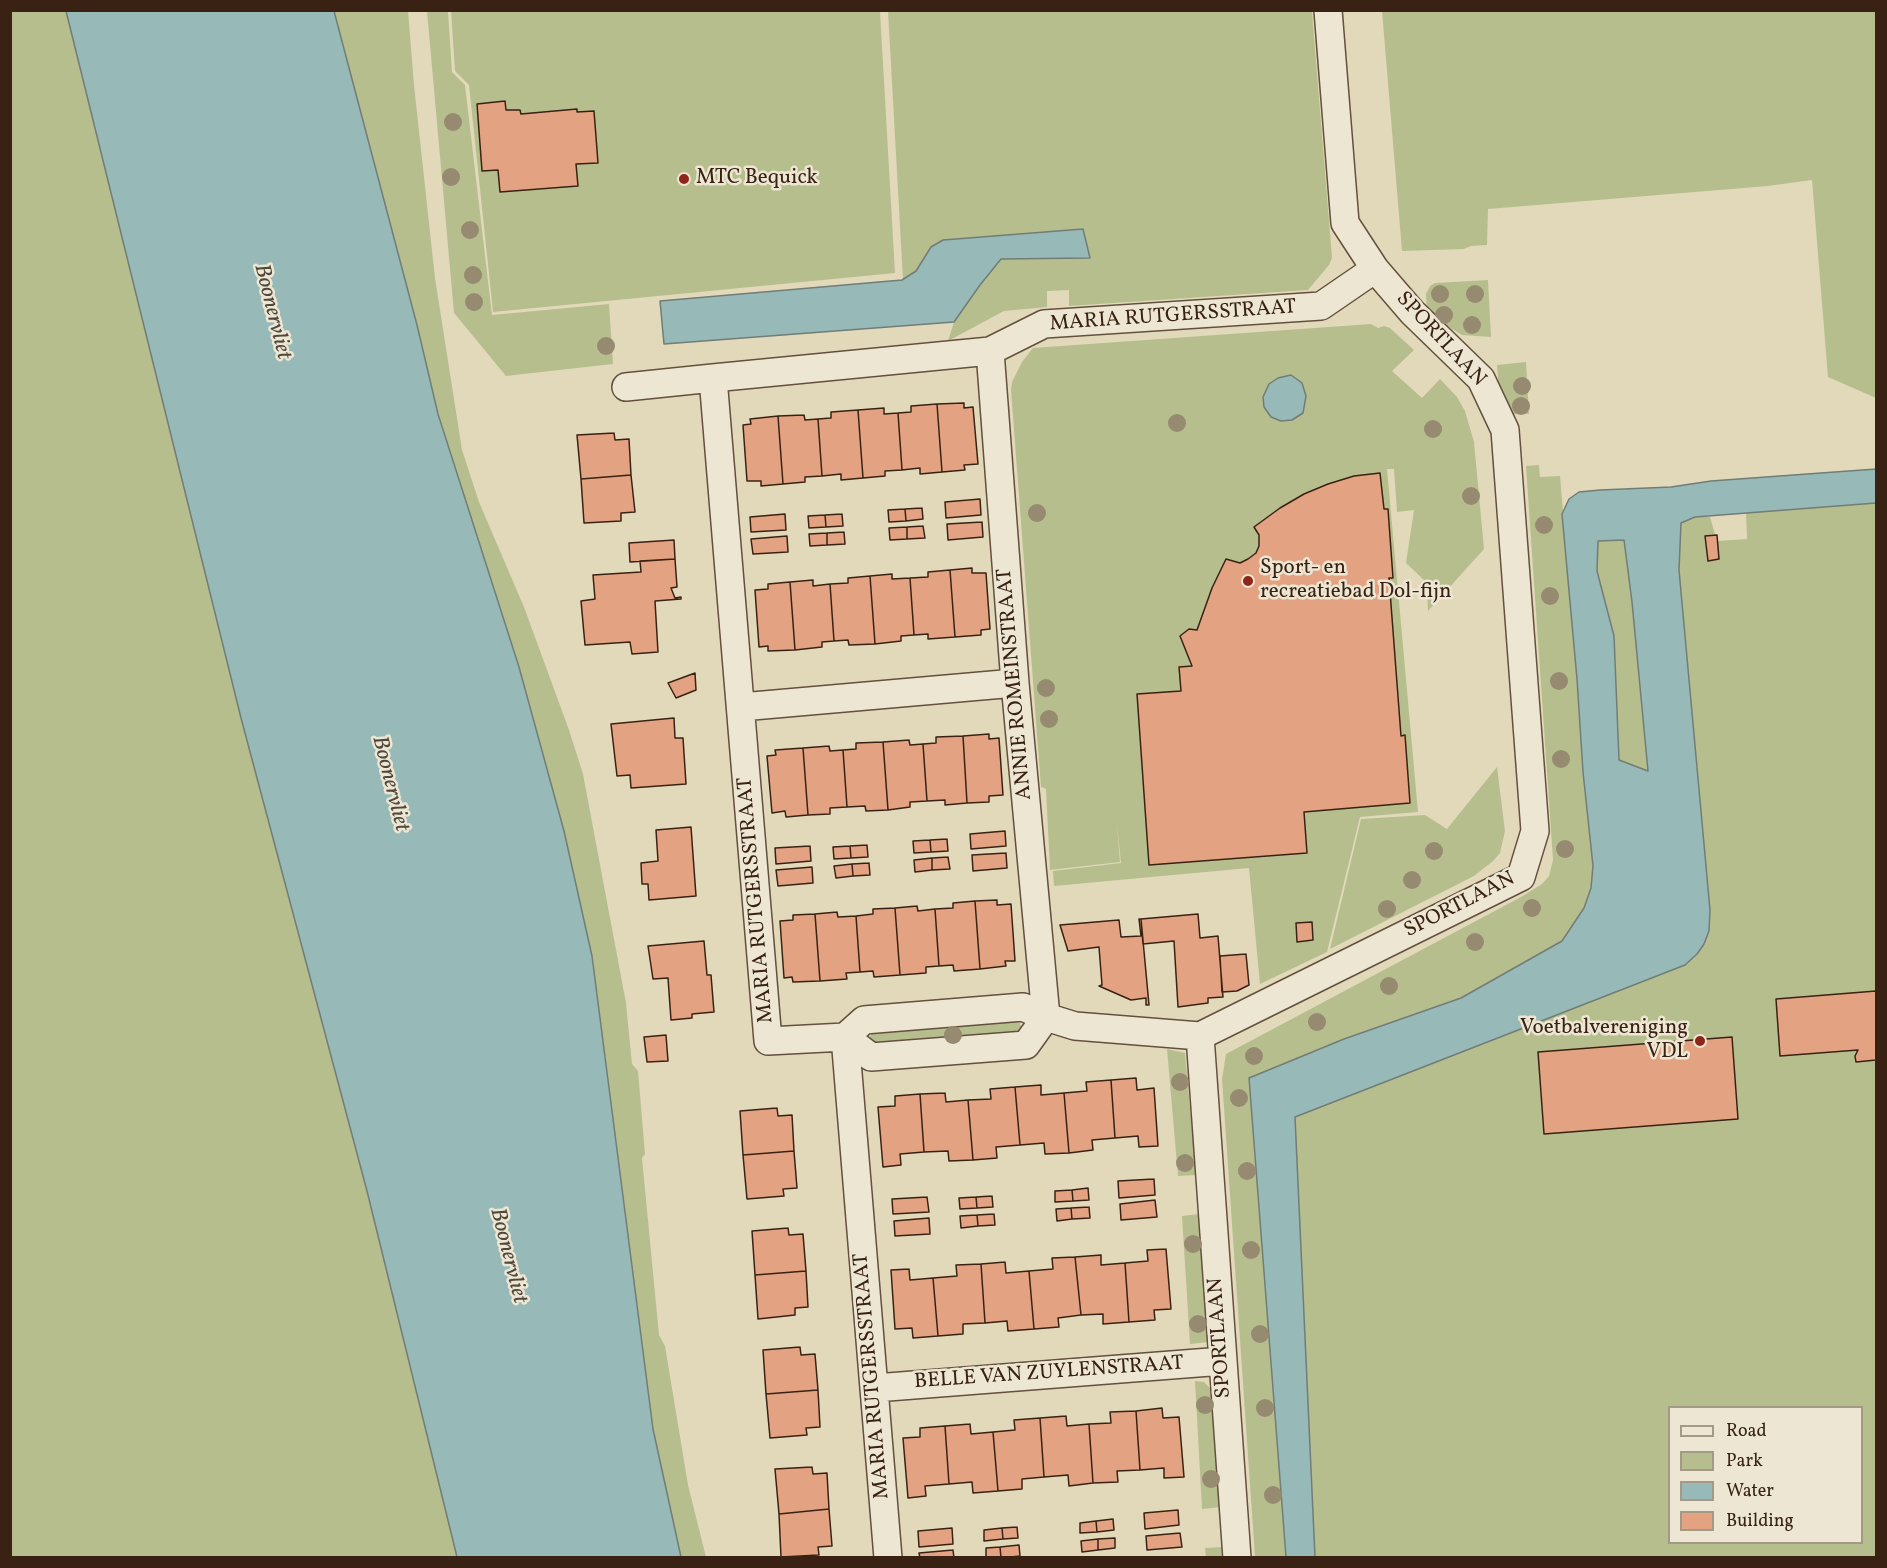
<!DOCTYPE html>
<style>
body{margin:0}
#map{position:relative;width:1887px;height:1568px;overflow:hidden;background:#e2d9bb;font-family:Vollkorn,serif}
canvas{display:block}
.frame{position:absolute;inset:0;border:12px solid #392213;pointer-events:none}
.legend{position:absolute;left:1668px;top:1406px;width:195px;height:138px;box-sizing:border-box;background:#ece6d3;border:2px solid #a49886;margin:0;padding:8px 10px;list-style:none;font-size:18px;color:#392213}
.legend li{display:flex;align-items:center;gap:12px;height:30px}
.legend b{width:30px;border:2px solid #a49886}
</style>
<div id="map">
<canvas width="1887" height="1568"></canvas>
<div class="frame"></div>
<ul class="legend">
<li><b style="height:8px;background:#ece6d3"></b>Road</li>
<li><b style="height:16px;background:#b7be8e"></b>Park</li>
<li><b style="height:16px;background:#97b9b8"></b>Water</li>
<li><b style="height:16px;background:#e3a281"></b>Building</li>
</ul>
</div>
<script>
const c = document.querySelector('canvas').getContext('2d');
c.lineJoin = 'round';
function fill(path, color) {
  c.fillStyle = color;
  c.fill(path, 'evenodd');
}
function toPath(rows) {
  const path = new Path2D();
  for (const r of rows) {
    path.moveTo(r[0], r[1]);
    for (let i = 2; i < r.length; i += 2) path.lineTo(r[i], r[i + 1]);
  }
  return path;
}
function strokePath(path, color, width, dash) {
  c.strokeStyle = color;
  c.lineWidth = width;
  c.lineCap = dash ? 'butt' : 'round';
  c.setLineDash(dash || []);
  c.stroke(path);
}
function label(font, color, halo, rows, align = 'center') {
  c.font = font + ' Vollkorn,serif';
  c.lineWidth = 5;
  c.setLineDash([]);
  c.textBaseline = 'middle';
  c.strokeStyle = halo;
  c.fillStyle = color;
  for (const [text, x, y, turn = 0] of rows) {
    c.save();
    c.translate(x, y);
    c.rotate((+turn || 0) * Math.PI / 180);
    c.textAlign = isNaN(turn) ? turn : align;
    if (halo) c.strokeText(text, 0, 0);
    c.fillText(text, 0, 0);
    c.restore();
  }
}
const green = toPath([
 [66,10,241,718,367,1191,457,1557,11,1558,10,11],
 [334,11,408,11,414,85,435,278,462,450,479,502,524,607,569,730,583,774,626,1003,632,1064,638,1071,645,1154,642,1158,659,1335,665,1346,688,1485,706,1557,681,1557,653,1429,592,956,564,831,519,667,438,414,417,325],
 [427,11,448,11,452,72,465,85,492,315,609,304,613,364,506,376,454,313],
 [451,11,880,11,895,273,493,312,469,85,455,71],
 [888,11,1312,11,1332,258,1329,265,1308,290,1069,306,1069,290,1047,291,1047,307,1004,311,948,341,954,322,980,285,1001,259,1090,257,1082,229,943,240,931,247,916,271,903,280],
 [1382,11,1876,11,1876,398,1828,377,1812,180,1768,186,1488,209,1487,245,1471,246,1464,249,1402,251],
 [1488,280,1491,337,1462,335,1427,314,1426,294,1430,286,1435,283],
 [1371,324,1378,328,1384,326,1390,328,1414,350,1392,371,1422,398,1440,379,1457,397,1465,411,1474,442,1484,549,1428,611,1427,583,1406,563,1414,510,1397,512,1394,469,1387,469,1418,812,1360,817,1327,952,1260,984,1249,868,1054,886,1053,871,1121,863,1117,825,1120,862,1050,870,1046,789,1041,787,1011,390,1012,382,1022,362,1033,348],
 [1526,362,1529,414,1511,414,1500,403,1497,365],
 [1539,465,1540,477,1560,476,1577,679,1583,772,1593,866,1591,888,1584,908,1562,941,1461,998,1344,1039,1249,1079,1286,1557,1255,1557,1222,1079,1226,1054,1521,897,1542,884,1549,876,1553,860,1526,466],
 [1876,503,1876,1557,1315,1557,1294,1117,1685,965,1697,954,1709,931,1710,910,1679,570,1681,523,1695,517,1710,517,1717,541,1747,539,1746,513],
 [1670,1408,1862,1408,1862,1542,1670,1542],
 [1624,540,1632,602,1648,771,1619,760,1614,636,1597,571,1598,541],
 [1497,767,1505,831,1500,853,1493,861,1474,876,1330,949,1361,819,1425,815,1447,829],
 [1005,1021,1020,1023,1022,1031,1019,1034,872,1050,867,1042,872,1033],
 [1167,1049,1185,1053,1196,1175,1178,1176],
 [1199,1214,1208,1342,1190,1344,1182,1216],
 [1195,1381,1204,1382,1214,1392,1222,1507,1202,1509],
 [1224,1547,1225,1557,1206,1557,1205,1548]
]);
const water = toPath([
 [66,11,334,11,417,325,438,414,519,667,564,831,592,956,653,1429,681,1557,457,1557,367,1191,241,718,66,11],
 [1083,229,1090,258,1001,259,980,285,954,322,664,344,660,301,902,280,916,271,931,247,943,240,1083,229],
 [1291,375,1302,383,1306,396,1303,413,1292,420,1281,421,1271,417,1264,407,1263,397,1269,384,1278,378,1291,375],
 [1876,469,1876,503,1695,517,1681,523,1679,570,1710,910,1709,931,1704,944,1697,954,1685,965,1295,1117,1315,1557,1286,1557,1249,1078,1344,1039,1461,998,1562,941,1584,908,1591,888,1593,866,1583,772,1577,679,1562,514,1569,499,1579,492,1600,490,1671,487,1711,481,1876,469],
 [1624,540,1632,602,1648,771,1619,760,1614,636,1597,571,1598,541,1624,540]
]);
const building = toPath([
 [505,101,506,110,520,110,521,114,577,109,577,112,594,111,598,163,576,164,578,186,500,192,498,170,482,171,477,104,505,101],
 [964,403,964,408,973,407,978,464,964,465,965,470,942,472,937,404,964,403],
 [937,404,942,472,920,474,920,468,902,470,898,413,911,412,911,406,937,404],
 [884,408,884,414,898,413,902,470,885,471,885,476,863,478,858,410,884,408],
 [858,410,863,478,841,480,841,474,822,476,818,419,831,418,831,412,858,410],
 [804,415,805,420,818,419,822,476,805,477,805,482,783,484,778,416,804,415],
 [778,416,783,484,761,486,761,481,747,481,743,425,751,424,750,419,778,416],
 [614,433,615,440,629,439,631,475,581,479,577,435,614,433],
 [1380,473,1384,509,1388,509,1393,578,1389,578,1401,736,1405,735,1410,803,1304,812,1307,853,1149,865,1137,694,1181,691,1179,667,1192,666,1180,636,1189,629,1197,630,1212,588,1226,559,1240,563,1248,559,1256,553,1259,546,1259,535,1254,527,1280,508,1304,494,1328,484,1354,476,1380,473],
 [631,475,635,512,621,513,621,521,584,523,581,479,631,475],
 [980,499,981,515,946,518,945,502,980,499],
 [922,508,923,519,906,521,905,509,922,508],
 [905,509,906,521,889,522,888,510,905,509],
 [785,514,786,530,751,532,750,517,785,514],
 [842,514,843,526,826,527,825,515,842,514],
 [825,515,826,527,809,528,808,516,825,515],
 [982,522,983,537,948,540,947,524,982,522],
 [923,526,925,538,907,539,907,527,923,526],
 [907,527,907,539,890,540,889,528,907,527],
 [844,532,845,544,827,545,827,533,844,532],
 [827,533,827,545,810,546,809,534,827,533],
 [1717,535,1719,559,1708,561,1705,536,1717,535],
 [787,536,788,552,753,554,751,539,787,536],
 [674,540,675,559,630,562,629,543,674,540],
 [675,559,677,587,671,588,675,598,681,597,681,599,655,601,658,652,632,654,630,642,585,645,581,601,595,599,593,575,641,572,640,561,675,559],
 [972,568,972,573,986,573,990,629,981,630,981,635,955,637,950,570,972,568],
 [950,570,955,637,928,639,928,634,914,635,910,578,928,577,928,572,950,570],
 [892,574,892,579,910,578,914,635,901,636,901,641,875,644,870,576,892,574],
 [870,576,875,644,849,645,848,640,834,641,830,584,848,583,848,578,870,576],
 [813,580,813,586,830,584,834,641,822,642,822,647,795,650,790,582,813,580],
 [790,582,795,650,768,651,768,646,759,647,755,590,768,589,768,584,790,582],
 [695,673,696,690,676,698,668,683,695,673],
 [674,718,675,738,683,738,686,784,631,788,630,775,617,776,611,724,674,718],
 [989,734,989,739,999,738,1003,795,989,796,989,802,967,803,963,736,989,734],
 [963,736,967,803,945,805,945,800,927,801,923,744,936,743,936,737,963,736],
 [909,740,910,745,923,744,927,801,910,802,910,807,888,810,883,742,909,740],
 [883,742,888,810,866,811,865,806,847,807,843,750,856,749,856,743,883,742],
 [829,746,830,751,843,750,847,807,830,808,830,814,808,815,803,748,829,746],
 [803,748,808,815,786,817,785,811,772,813,767,756,776,755,775,750,803,748],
 [691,827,696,896,649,900,648,884,642,884,641,863,658,861,656,830,691,827],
 [1005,831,1006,846,971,849,970,834,1005,831],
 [947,839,948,851,931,852,930,840,947,839],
 [930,840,931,852,914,853,913,841,930,840],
 [867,845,868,857,851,858,850,846,867,845],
 [810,846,811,861,776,864,775,848,810,846],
 [850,846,851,858,834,859,833,847,850,846],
 [1006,853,1007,868,973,871,972,855,1006,853],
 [948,857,950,869,932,870,932,858,948,857],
 [932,858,932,870,915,872,914,860,932,858],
 [869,863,870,875,853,876,852,864,869,863],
 [852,864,853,876,836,878,834,866,852,864],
 [812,867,813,883,778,886,776,870,812,867],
 [997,900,997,905,1011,904,1015,961,1005,961,1006,966,980,969,975,901,997,900],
 [975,901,980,969,954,971,953,965,939,966,935,909,953,908,953,903,975,901],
 [917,906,918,911,935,909,939,966,926,967,926,973,900,975,895,908,917,906],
 [895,908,900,975,874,977,873,971,860,972,856,916,873,914,873,909,895,908],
 [837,912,838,917,856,916,860,972,846,973,847,979,820,981,815,914,837,912],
 [815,914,820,981,793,982,792,977,784,978,780,921,793,920,793,915,815,914],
 [1198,914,1200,938,1218,936,1223,997,1208,998,1208,1003,1178,1007,1174,941,1143,944,1141,919,1198,914],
 [1139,919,1141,919,1149,1005,1146,1005,1146,998,1131,1000,1099,986,1102,985,1099,947,1068,951,1060,925,1119,920,1121,937,1141,936,1139,919],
 [1312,922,1313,940,1297,942,1296,923,1312,922],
 [704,941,707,975,711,975,714,1012,692,1014,692,1018,671,1020,668,978,653,979,648,946,704,941],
 [1246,954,1249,985,1237,991,1222,992,1220,956,1246,954],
 [1876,991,1876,1060,1856,1062,1855,1056,1858,1050,1780,1056,1776,999,1876,991],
 [666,1035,668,1061,647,1062,644,1037,666,1035],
 [1732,1037,1738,1119,1544,1134,1538,1052,1732,1037],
 [1136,1078,1137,1090,1154,1088,1158,1146,1139,1147,1138,1136,1115,1138,1111,1080,1136,1078],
 [1111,1080,1115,1138,1092,1140,1093,1150,1069,1153,1064,1093,1087,1091,1086,1082,1111,1080],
 [1041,1085,1041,1095,1064,1093,1069,1153,1045,1154,1044,1143,1020,1145,1015,1087,1041,1085],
 [1015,1087,1020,1145,996,1147,997,1158,973,1160,968,1100,991,1099,990,1089,1015,1087],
 [945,1093,946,1102,968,1100,973,1160,949,1161,948,1151,924,1152,920,1094,945,1093],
 [920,1094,924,1152,900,1154,901,1165,883,1167,878,1107,895,1106,895,1096,920,1094],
 [777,1108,778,1116,792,1115,794,1151,743,1155,740,1111,777,1108],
 [794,1151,797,1188,783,1189,784,1196,747,1199,743,1155,794,1151],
 [1154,1179,1155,1195,1119,1198,1118,1181,1154,1179],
 [1088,1188,1089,1200,1073,1201,1072,1190,1088,1188],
 [1072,1190,1073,1201,1055,1202,1055,1191,1072,1190],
 [992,1196,993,1207,977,1208,976,1197,992,1196],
 [927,1197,929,1212,893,1214,892,1199,927,1197],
 [976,1197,977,1208,960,1209,959,1198,976,1197],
 [1155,1200,1157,1217,1121,1220,1120,1204,1155,1200],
 [1089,1207,1090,1218,1072,1219,1071,1208,1089,1207],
 [1071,1208,1072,1219,1057,1221,1056,1209,1071,1208],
 [994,1214,995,1225,978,1226,977,1215,994,1214],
 [977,1215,978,1226,961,1228,960,1216,977,1215],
 [929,1218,930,1234,895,1236,894,1221,929,1218],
 [788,1228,789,1235,803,1234,806,1271,755,1275,752,1231,788,1228],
 [1166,1249,1171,1309,1154,1310,1155,1320,1129,1322,1125,1263,1148,1261,1147,1250,1166,1249],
 [1101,1255,1101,1265,1125,1263,1129,1322,1103,1324,1103,1314,1081,1315,1075,1257,1101,1255],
 [1075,1257,1081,1315,1058,1318,1059,1327,1034,1329,1029,1271,1053,1269,1052,1258,1075,1257],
 [1005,1262,1006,1273,1029,1271,1034,1329,1008,1331,1007,1321,985,1323,981,1264,1005,1262],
 [981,1264,985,1323,963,1324,963,1334,938,1336,933,1278,957,1276,956,1265,981,1264],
 [909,1269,910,1280,933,1278,938,1336,913,1338,912,1328,895,1329,891,1270,909,1269],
 [806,1271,808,1307,795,1308,795,1315,758,1319,755,1275,806,1271],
 [800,1347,801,1355,815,1354,818,1390,766,1394,763,1350,800,1347],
 [818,1390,820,1427,806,1428,807,1435,770,1438,766,1394,818,1390],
 [1162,1408,1163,1418,1179,1417,1184,1477,1164,1478,1164,1468,1140,1470,1136,1411,1162,1408],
 [1136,1411,1140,1470,1117,1471,1118,1482,1093,1483,1089,1424,1111,1423,1110,1412,1136,1411],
 [1066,1416,1067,1426,1089,1424,1093,1483,1069,1486,1068,1475,1044,1477,1040,1418,1066,1416],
 [1040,1418,1044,1477,1022,1479,1022,1489,998,1491,993,1432,1015,1430,1014,1420,1040,1418],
 [970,1424,971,1434,993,1432,998,1491,973,1493,972,1482,949,1484,945,1426,970,1424],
 [945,1426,949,1484,925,1486,926,1496,908,1498,903,1438,920,1437,920,1428,945,1426],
 [812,1467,813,1474,827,1473,829,1509,779,1514,775,1469,812,1467],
 [829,1509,832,1546,818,1547,819,1555,781,1557,779,1514,829,1509],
 [1178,1510,1179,1525,1145,1529,1144,1513,1178,1510],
 [1113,1519,1114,1530,1097,1532,1096,1521,1113,1519],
 [1096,1521,1097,1532,1080,1533,1080,1523,1096,1521],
 [1017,1527,1018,1538,1003,1539,1002,1528,1017,1527],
 [952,1528,953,1544,919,1547,918,1531,952,1528],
 [1002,1528,1003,1539,984,1541,984,1530,1002,1528],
 [1180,1533,1182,1547,1147,1550,1146,1536,1180,1533],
 [1115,1538,1115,1548,1098,1550,1098,1539,1115,1538],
 [1098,1539,1098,1550,1082,1552,1081,1541,1098,1539],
 [1019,1545,1020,1556,1001,1558,1000,1547,1019,1545],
 [1000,1547,1001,1558,986,1558,986,1548,1000,1547],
 [953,1550,954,1558,920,1558,919,1553,953,1550]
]);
const street = toPath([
 [990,351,1015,683,1046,1017,1075,1026,1200,1036],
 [626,387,713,378],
 [741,707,1015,683],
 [1023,1007,1046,1017,1026,1045,871,1057,845,1037,864,1020,1023,1007],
 [875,1388,1223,1361],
 [888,1558,845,1037,768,1041,713,378,990,351,1044,324,1321,306,1375,269],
 [1237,1558,1200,1036,1521,877,1535,831,1505,430,1481,379,1412,312,1375,269,1345,223,1328,10]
]);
const trees = [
 [453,122],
 [451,177],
 [470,230],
 [473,275],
 [1440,294],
 [1475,294],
 [474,302],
 [1444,315],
 [1472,325],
 [606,346],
 [1522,386],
 [1521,406],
 [1177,423],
 [1433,429],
 [1471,496],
 [1037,513],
 [1544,525],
 [1550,596],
 [1559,681],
 [1046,688],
 [1049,719],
 [1561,759],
 [1565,849],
 [1434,851],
 [1412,880],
 [1532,908],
 [1387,909],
 [1475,942],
 [1389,986],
 [1317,1022],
 [953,1035],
 [1254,1056],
 [1180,1082],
 [1239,1098],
 [1185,1163],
 [1247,1171],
 [1193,1244],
 [1251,1250],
 [1198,1324],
 [1260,1334],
 [1205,1405],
 [1265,1408],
 [1211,1479],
 [1273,1495]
];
const markers = [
 [684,179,6,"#8f2418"],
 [1248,581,6,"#8f2418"],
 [1700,1041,6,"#8f2418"]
];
const poiNames = [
 ["MTC Bequick",696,179],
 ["Sport- en",1260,569],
 ["recreatiebad Dol-fijn",1260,593],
 ["Voetbalvereniging",1688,1029,"right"],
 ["VDL",1688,1053,"right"]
];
const streetNames = [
 ["MARIA RUTGERSSTRAAT",1173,317,-4],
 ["SPORTLAAN",1440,340,47],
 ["ANNIE ROMEINSTRAAT",1016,684,-95],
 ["MARIA RUTGERSSTRAAT",757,900,-95],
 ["SPORTLAAN",1460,906,-27],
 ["SPORTLAAN",1221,1338,-94],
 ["BELLE VAN ZUYLENSTRAAT",1049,1374,-4],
 ["MARIA RUTGERSSTRAAT",873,1376,-95]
];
const waterNames = [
 ["Boonervliet",271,312,76],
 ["Boonervliet",389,784,76],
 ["Boonervliet",507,1256,76]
];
fill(green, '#b7be8e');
fill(water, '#97b9b8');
strokePath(water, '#717d76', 1.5);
fill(building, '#e3a281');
strokePath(building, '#392213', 1.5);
strokePath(street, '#63503d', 30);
strokePath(street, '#ece6d3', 27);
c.fillStyle = '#968a70';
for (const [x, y] of trees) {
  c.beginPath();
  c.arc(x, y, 9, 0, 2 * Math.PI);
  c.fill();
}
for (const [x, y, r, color] of markers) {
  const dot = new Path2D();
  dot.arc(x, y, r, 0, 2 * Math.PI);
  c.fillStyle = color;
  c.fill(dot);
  strokePath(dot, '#ece6d3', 2);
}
label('21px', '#392213', '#ece6d3', poiNames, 'left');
label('21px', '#392213', '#ece6d3', streetNames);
label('italic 22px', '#50483c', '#ece6d3', waterNames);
</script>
